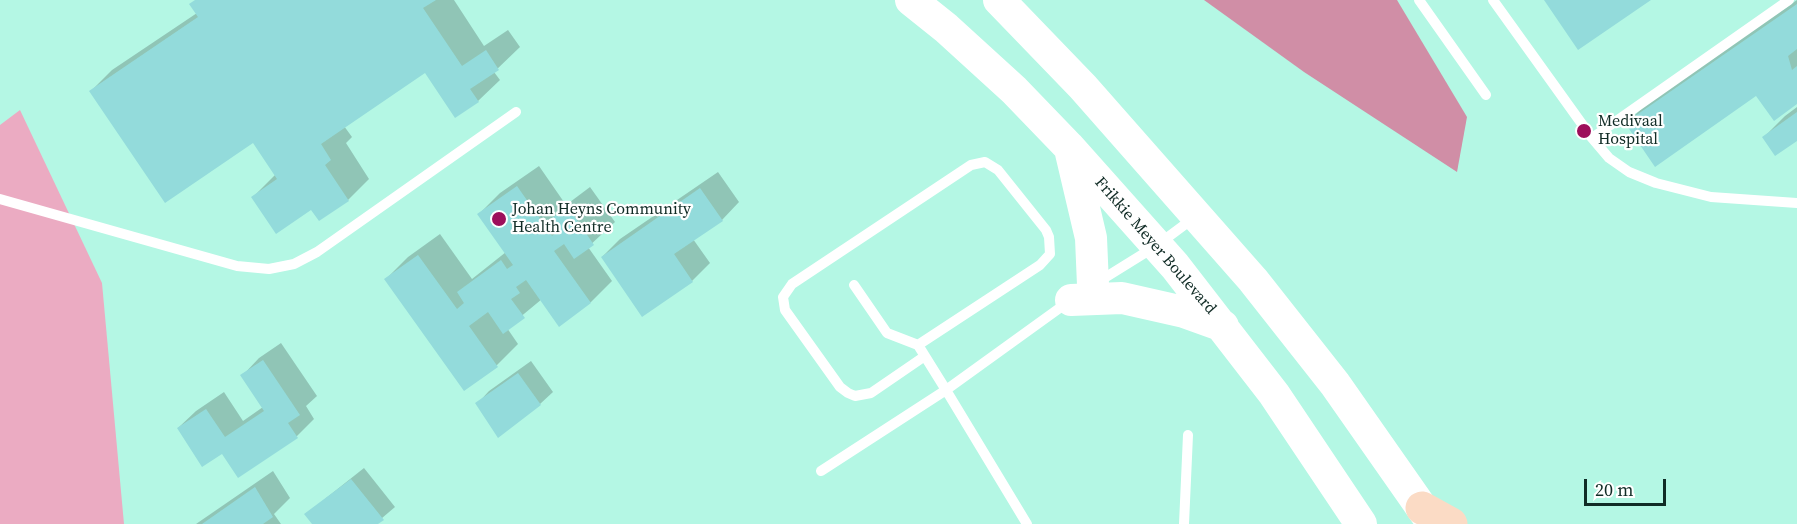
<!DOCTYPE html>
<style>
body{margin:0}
#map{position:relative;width:1797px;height:524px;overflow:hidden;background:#b4f7e4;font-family:"Source Serif 4",serif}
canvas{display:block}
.scale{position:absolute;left:1584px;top:479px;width:82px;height:27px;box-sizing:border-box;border:3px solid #112c26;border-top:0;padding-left:8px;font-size:18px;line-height:21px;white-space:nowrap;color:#112c26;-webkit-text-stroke:4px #fff;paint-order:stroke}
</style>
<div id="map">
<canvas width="1797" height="524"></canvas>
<div class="scale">20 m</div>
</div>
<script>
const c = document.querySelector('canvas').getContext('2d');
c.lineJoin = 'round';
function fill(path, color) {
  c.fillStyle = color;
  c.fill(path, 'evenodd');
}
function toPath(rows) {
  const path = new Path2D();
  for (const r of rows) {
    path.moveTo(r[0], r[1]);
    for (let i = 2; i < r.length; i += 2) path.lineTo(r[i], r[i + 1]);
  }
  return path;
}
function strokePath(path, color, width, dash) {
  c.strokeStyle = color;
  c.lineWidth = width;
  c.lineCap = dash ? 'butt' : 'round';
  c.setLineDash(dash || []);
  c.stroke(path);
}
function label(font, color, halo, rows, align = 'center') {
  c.font = font + ' "Source Serif 4",serif';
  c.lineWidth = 4.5;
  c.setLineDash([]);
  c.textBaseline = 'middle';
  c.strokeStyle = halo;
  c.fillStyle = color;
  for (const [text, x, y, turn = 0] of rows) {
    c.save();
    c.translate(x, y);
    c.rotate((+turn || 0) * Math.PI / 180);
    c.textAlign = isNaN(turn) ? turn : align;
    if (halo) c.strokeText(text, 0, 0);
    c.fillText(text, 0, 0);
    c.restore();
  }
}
const green = toPath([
 [20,110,102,283,124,524,0,524,0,125]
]);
const forest = toPath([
 [1204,0,1397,0,1467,117,1457,172,1304,72]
]);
const shadow = toPath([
 [195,0,454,0,484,46,508,30,520,47,494,72,500,80,478,101,456,116,426,71,344,126,352,137,346,143,369,179,348,200,312,208,253,197,276,174,254,141,91,91,112,70,197,13],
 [1797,0,1797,103,1757,94,1627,123,1648,102],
 [1797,107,1797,139,1764,137,1785,116],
 [539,166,566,205,590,187,615,222,588,247,612,281,591,302,560,324,542,299,507,328,518,344,497,365,464,389,386,279,408,257,440,234,472,279,506,252,479,214,500,193],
 [718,172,739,202,722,220,693,239,710,263,692,281,602,257,620,239],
 [281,343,317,396,306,406,314,419,297,436,223,452,178,428,196,411,224,392,243,421,263,407,242,376,259,358],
 [531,361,553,392,540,404,477,404,489,391],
 [364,468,395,507,375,524,314,524,306,514],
 [273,471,290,498,274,514,281,524,196,524]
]);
const building = toPath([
 [195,0,436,0,423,8,462,66,486,50,499,70,470,89,479,102,455,118,425,73,321,144,331,160,325,165,349,201,319,221,311,210,276,234,251,197,277,179,253,143,165,203,89,91,198,17,189,4],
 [1544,0,1651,0,1578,50],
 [1797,4,1797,49,1788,56,1792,70,1797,66,1797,104,1774,121,1756,96,1655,167,1625,123],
 [1797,112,1797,141,1775,156,1762,137],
 [517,186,552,236,557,232,549,220,568,207,594,245,574,259,564,244,554,251,591,303,559,327,526,280,516,287,520,293,511,299,525,318,503,334,488,312,469,326,498,367,464,391,384,279,418,255,457,309,464,303,457,292,501,260,507,269,513,265,477,214],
 [700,188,723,221,674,254,693,282,642,317,601,257],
 [263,360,300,415,288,423,298,438,238,478,222,454,202,467,177,428,206,409,225,437,264,411,240,375],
 [518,373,541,405,498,438,475,403],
 [351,479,384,520,378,524,312,524,304,514],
 [255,487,273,517,263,524,202,524]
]);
const service = toPath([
 [1419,0,1486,95],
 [1493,0,1592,138,1609,158,1629,172,1656,183,1711,197,1797,203],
 [1592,138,1789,0],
 [0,199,237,266,269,269,294,264,317,252,516,112],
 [1098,282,1156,246,1195,217],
 [854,285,887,333,918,345],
 [821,471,946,390,918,345,1040,265,1050,254,1049,237,1046,230,998,170,985,162,971,165,792,284,783,297,785,310,840,387,848,393,855,396,871,393,925,356],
 [1027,524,946,390,1068,302],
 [1184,524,1188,435]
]);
const secondary = toPath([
 [911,0,946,28,1014,90,1068,146,1175,266,1274,394,1361,524],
 [999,0,1083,87,1253,280,1335,384,1433,524],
 [1071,153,1091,238,1093,285],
 [1071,300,1122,298,1184,312,1223,326]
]);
const primary = toPath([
 [1422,508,1451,524]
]);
const markers = [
 [1584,131,8,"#9d0f5b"],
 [499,219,8,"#9d0f5b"]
];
const poiNames = [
 ["Medivaal",1598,122],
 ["Hospital",1598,140],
 ["Johan Heyns Community",512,210],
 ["Health Centre",512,228]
];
const streetNames = [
 ["Frikkie Meyer Boulevard",1155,246,49]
];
fill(green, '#ebabc2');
fill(forest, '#d08ea6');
fill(shadow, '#0003');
fill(building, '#93dbdb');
strokePath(service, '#fff', 10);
strokePath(secondary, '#fff', 32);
strokePath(primary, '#fbdbc5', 33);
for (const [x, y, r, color] of markers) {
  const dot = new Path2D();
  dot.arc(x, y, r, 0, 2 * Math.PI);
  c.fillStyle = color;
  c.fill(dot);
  strokePath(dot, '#fff', 2);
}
label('16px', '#112c26', '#fff', poiNames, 'left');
label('16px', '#112c26', '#fff', streetNames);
</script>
